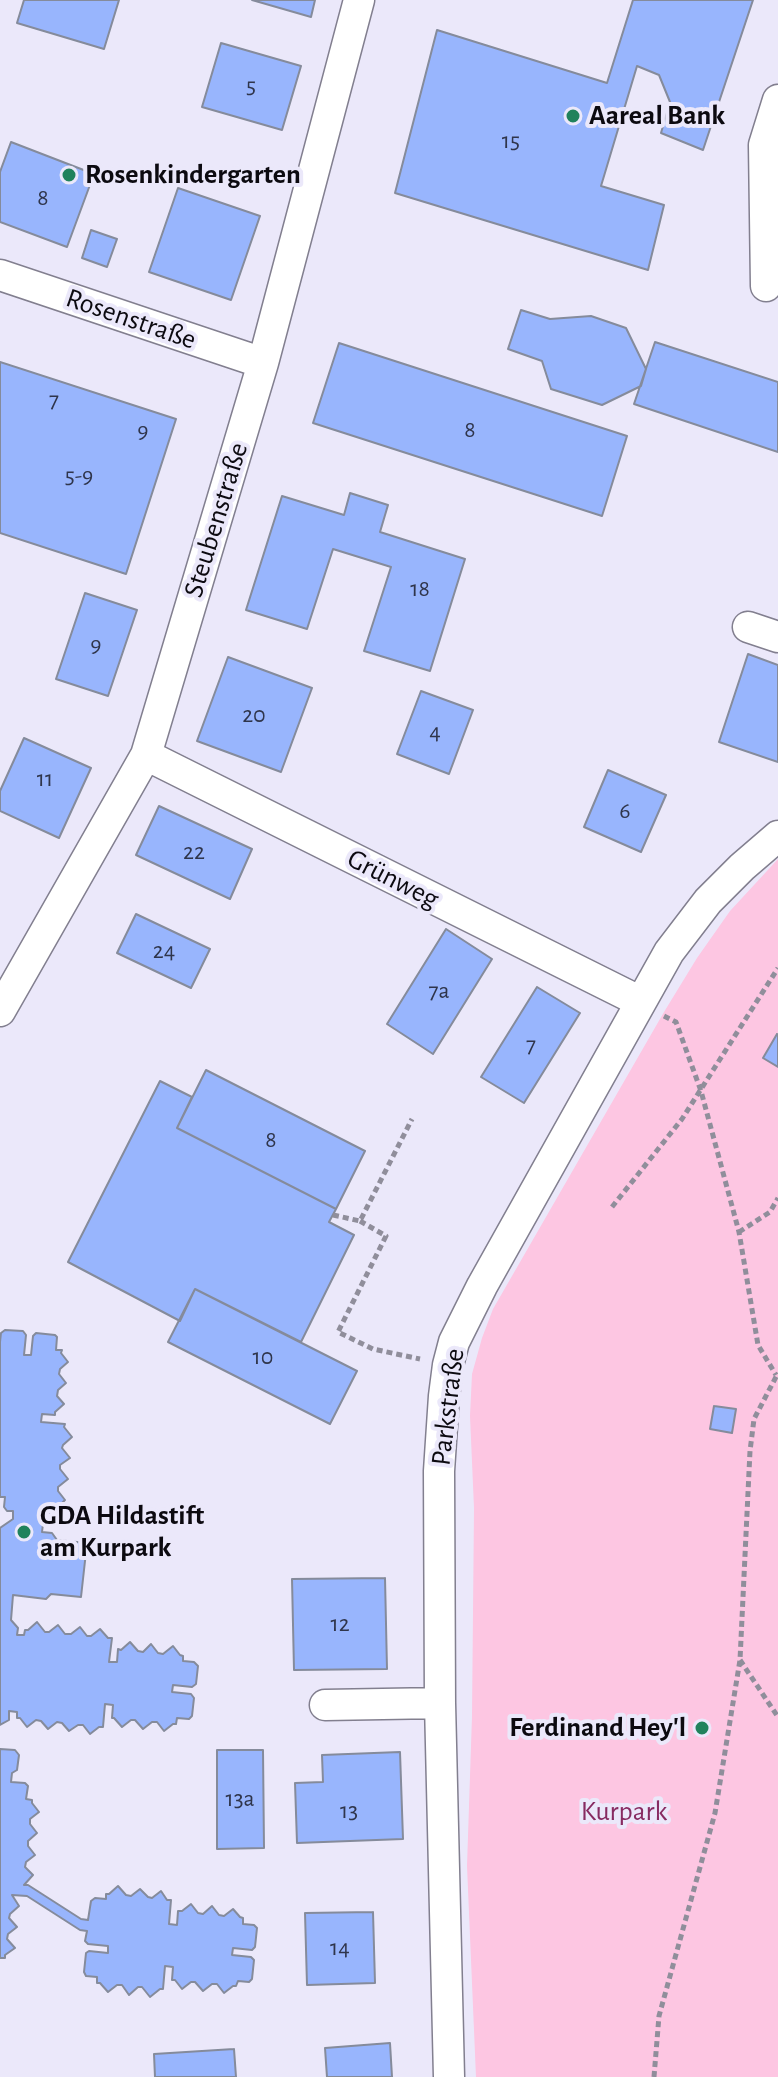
<!DOCTYPE html>
<meta charset="utf-8">
<style>
body{margin:0}
canvas{display:block;background:#ebe8fa}
</style>
<canvas width="778" height="2077"></canvas>
<script>
const c = document.querySelector('canvas').getContext('2d');
c.lineJoin = 'round';
function fill(path, color) {
  c.fillStyle = color;
  c.fill(path, 'evenodd');
}
function toPath(rows) {
  const path = new Path2D();
  for (const r of rows) {
    path.moveTo(r[0], r[1]);
    for (let i = 2; i < r.length; i += 2) path.lineTo(r[i], r[i + 1]);
  }
  return path;
}
function strokePath(path, color, width, dash) {
  c.strokeStyle = color;
  c.lineWidth = width;
  c.lineCap = dash ? 'butt' : 'round';
  c.setLineDash(dash || []);
  c.stroke(path);
}
function label(font, color, halo, rows, align = 'center') {
  c.font = font + ' "Alegreya Sans",sans-serif';
  c.lineWidth = 8;
  c.setLineDash([]);
  c.textBaseline = 'middle';
  c.strokeStyle = halo;
  c.fillStyle = color;
  for (const [text, x, y, turn = 0] of rows) {
    c.save();
    c.translate(x, y);
    c.rotate((+turn || 0) * Math.PI / 180);
    c.textAlign = isNaN(turn) ? turn : align;
    if (halo) c.strokeText(text, 0, 0);
    c.fillText(text, 0, 0);
    c.restore();
  }
}
const green = toPath([
 [778,859,778,2077,476,2077,467,1866,472,1716,474,1508,470,1416,472,1374,482,1338,493,1309,664,1012,697,958,730,911]
]);
const building = toPath([
 [24,0,119,0,104,49,17,23,24,0],
 [252,0,315,0,311,17,252,0],
 [633,0,753,0,703,150,661,133,670,102,659,75,637,66,601,186,664,205,648,270,395,193,437,30,607,83,633,0],
 [221,43,301,66,282,130,202,107,221,43],
 [11,142,94,174,67,247,0,222,0,172,11,142],
 [178,188,260,216,231,300,149,272,178,188],
 [91,230,117,239,107,267,82,258,91,230],
 [521,310,550,319,591,316,626,328,646,369,641,386,602,405,551,389,542,361,508,349,521,310],
 [655,342,778,382,778,452,634,404,655,342],
 [339,343,627,436,602,516,313,423,339,343],
 [0,362,176,419,126,574,0,533,0,362],
 [350,493,388,505,380,532,465,559,430,671,364,651,391,567,333,549,307,629,246,610,282,496,344,515,350,493],
 [85,593,137,610,108,696,56,679,85,593],
 [748,654,778,665,778,762,719,742,748,654],
 [228,657,312,688,281,772,197,741,228,657],
 [421,691,473,710,449,774,397,754,421,691],
 [24,738,91,768,59,838,0,811,0,791,24,738],
 [608,770,666,795,641,852,584,827,608,770],
 [159,806,252,849,230,899,136,855,159,806],
 [136,914,210,949,191,988,117,953,136,914],
 [446,929,492,959,433,1054,387,1024,446,929],
 [537,987,580,1013,524,1103,481,1077,537,987],
 [777,1034,778,1035,778,1067,763,1058,777,1034],
 [206,1070,365,1151,336,1209,177,1128,206,1070],
 [160,1081,192,1097,177,1128,336,1209,329,1222,354,1235,301,1342,195,1289,180,1321,68,1262,160,1081],
 [195,1289,357,1371,330,1424,168,1342,195,1289],
 [5,1330,23,1331,26,1335,24,1355,31,1355,33,1336,36,1333,55,1335,57,1337,56,1350,62,1350,61,1353,68,1362,60,1369,59,1374,66,1383,58,1390,57,1396,64,1404,55,1412,55,1415,42,1414,41,1422,65,1424,64,1427,72,1437,63,1445,62,1448,70,1458,60,1465,60,1469,68,1479,58,1487,58,1491,65,1500,55,1510,50,1510,49,1520,43,1524,42,1532,52,1533,57,1540,87,1543,81,1597,51,1594,46,1599,13,1595,11,1620,18,1628,17,1635,24,1635,25,1630,28,1630,37,1622,45,1632,49,1632,58,1625,65,1634,71,1634,80,1627,87,1636,91,1636,100,1629,108,1638,112,1638,109,1662,117,1662,118,1649,121,1650,130,1642,138,1651,143,1652,151,1644,158,1653,163,1654,173,1646,180,1655,183,1656,183,1661,194,1662,198,1666,196,1684,192,1687,173,1685,172,1692,191,1694,194,1698,192,1716,189,1719,177,1718,176,1724,173,1724,164,1731,157,1722,152,1722,143,1729,135,1720,131,1720,122,1727,114,1718,112,1718,113,1705,105,1704,103,1727,99,1727,90,1734,83,1725,78,1725,69,1731,62,1723,57,1722,48,1729,41,1721,36,1720,27,1727,20,1718,17,1718,17,1712,9,1711,9,1720,0,1725,0,1528,13,1519,13,1511,7,1511,4,1507,5,1497,0,1497,0,1342,1,1333,5,1330],
 [714,1406,736,1409,732,1433,710,1429,714,1406],
 [385,1578,387,1669,294,1670,292,1579,385,1578],
 [0,1749,15,1750,19,1755,17,1770,12,1773,11,1782,25,1783,28,1786,26,1799,32,1800,32,1803,39,1812,30,1819,30,1824,37,1833,28,1841,28,1846,35,1855,26,1862,25,1867,33,1875,24,1885,28,1885,81,1919,88,1920,91,1901,95,1898,106,1899,106,1894,109,1894,118,1886,126,1895,131,1896,140,1889,148,1897,152,1898,161,1891,167,1900,171,1900,169,1924,177,1925,178,1911,182,1911,191,1904,198,1913,203,1914,212,1906,219,1915,224,1916,233,1909,240,1917,243,1918,243,1924,254,1925,257,1928,255,1947,252,1950,233,1948,232,1955,251,1957,254,1960,252,1979,249,1982,238,1981,236,1986,233,1986,224,1993,217,1984,212,1984,203,1991,195,1982,191,1982,182,1989,175,1980,172,1980,173,1967,165,1966,163,1989,160,1989,150,1997,142,1987,138,1987,129,1995,122,1985,117,1985,108,1992,100,1983,97,1983,97,1977,86,1976,84,1972,86,1953,89,1951,108,1953,108,1946,88,1944,85,1941,87,1931,80,1930,27,1896,12,1895,19,1906,10,1914,9,1918,17,1927,8,1934,7,1939,15,1948,5,1955,5,1958,0,1958,0,1749],
 [217,1750,263,1750,264,1848,217,1849,217,1750],
 [400,1752,403,1839,297,1843,295,1783,323,1782,322,1755,400,1752],
 [373,1912,375,1983,307,1985,305,1913,373,1912],
 [390,2043,392,2077,327,2077,325,2048,390,2043],
 [234,2049,236,2077,155,2077,154,2054,234,2049]
]);
const path = toPath([
 [664,1016,676,1022,701,1091,739,1232,758,1345,776,1375],
 [612,1207,682,1119,778,968],
 [333,1215,360,1221,412,1119],
 [360,1221,386,1236,338,1332,373,1349,420,1359],
 [739,1232,770,1212,778,1198],
 [740,1660,778,1717],
 [654,2077,659,2016,715,1813,740,1660,750,1451,754,1419,778,1373]
]);
const minor = toPath([
 [0,275,263,363],
 [766,286,764,145,778,100],
 [748,627,778,637],
 [146,755,641,1002],
 [0,1011,146,755,263,363,359,0],
 [325,1705,440,1703],
 [449,2077,440,1703,439,1471,444,1396,448,1365,454,1342,482,1286,669,952,708,901,742,867,778,836]
]);
const markers = [
 [573,116,8,"#20825c"],
 [69,175,8,"#20825c"],
 [24,1532,8,"#20825c"],
 [702,1728,8,"#20825c"]
];
const numberNames = [
 ["5",251,86],
 ["15",511,141],
 ["8",43,198],
 ["7",54,400],
 ["8",470,430],
 ["9",143,431],
 ["5-9",79,476],
 ["18",420,589],
 ["9",96,645],
 ["20",254,715],
 ["4",435,732],
 ["11",45,779],
 ["6",625,811],
 ["22",194,852],
 ["24",164,951],
 ["7a",439,991],
 ["7",531,1045],
 ["8",271,1140],
 ["10",263,1357],
 ["12",340,1624],
 ["13a",240,1799],
 ["13",349,1811],
 ["14",340,1948]
];
const poiNames = [
 ["Aareal Bank",589,116],
 ["Rosenkindergarten",85,175],
 ["GDA Hildastift",40,1516],
 ["am Kurpark",40,1548],
 ["Ferdinand Hey'l",686,1728,"right"]
];
const streetNames = [
 ["Rosenstraße",131,319,19],
 ["Steubenstraße",216,520,-73],
 ["Grünweg",393,879,27],
 ["Parkstraße",448,1407,-83]
];
const parkNames = [
 ["Kurpark",624,1812]
];
fill(green, '#fdc6e2');
fill(building, '#98b5fd');
strokePath(building, '#858b9b', 2);
strokePath(minor, '#827f8f', 33);
strokePath(path, '#908e9b', 5, [6, 4]);
strokePath(minor, '#fff', 30);
for (const [x, y, r, color] of markers) {
  const dot = new Path2D();
  dot.arc(x, y, r, 0, 2 * Math.PI);
  c.fillStyle = color;
  c.fill(dot);
  strokePath(dot, '#ebe8fa', 3);
}
label('24px', '#2f354b', null, numberNames);
label('bold 28px', '#0c0a10', '#ebe8fa', poiNames, 'left');
label('28px', '#0c0a10', '#ebe8fa', streetNames);
label('28px', '#872b62', '#ebe8fa', parkNames);
</script>
